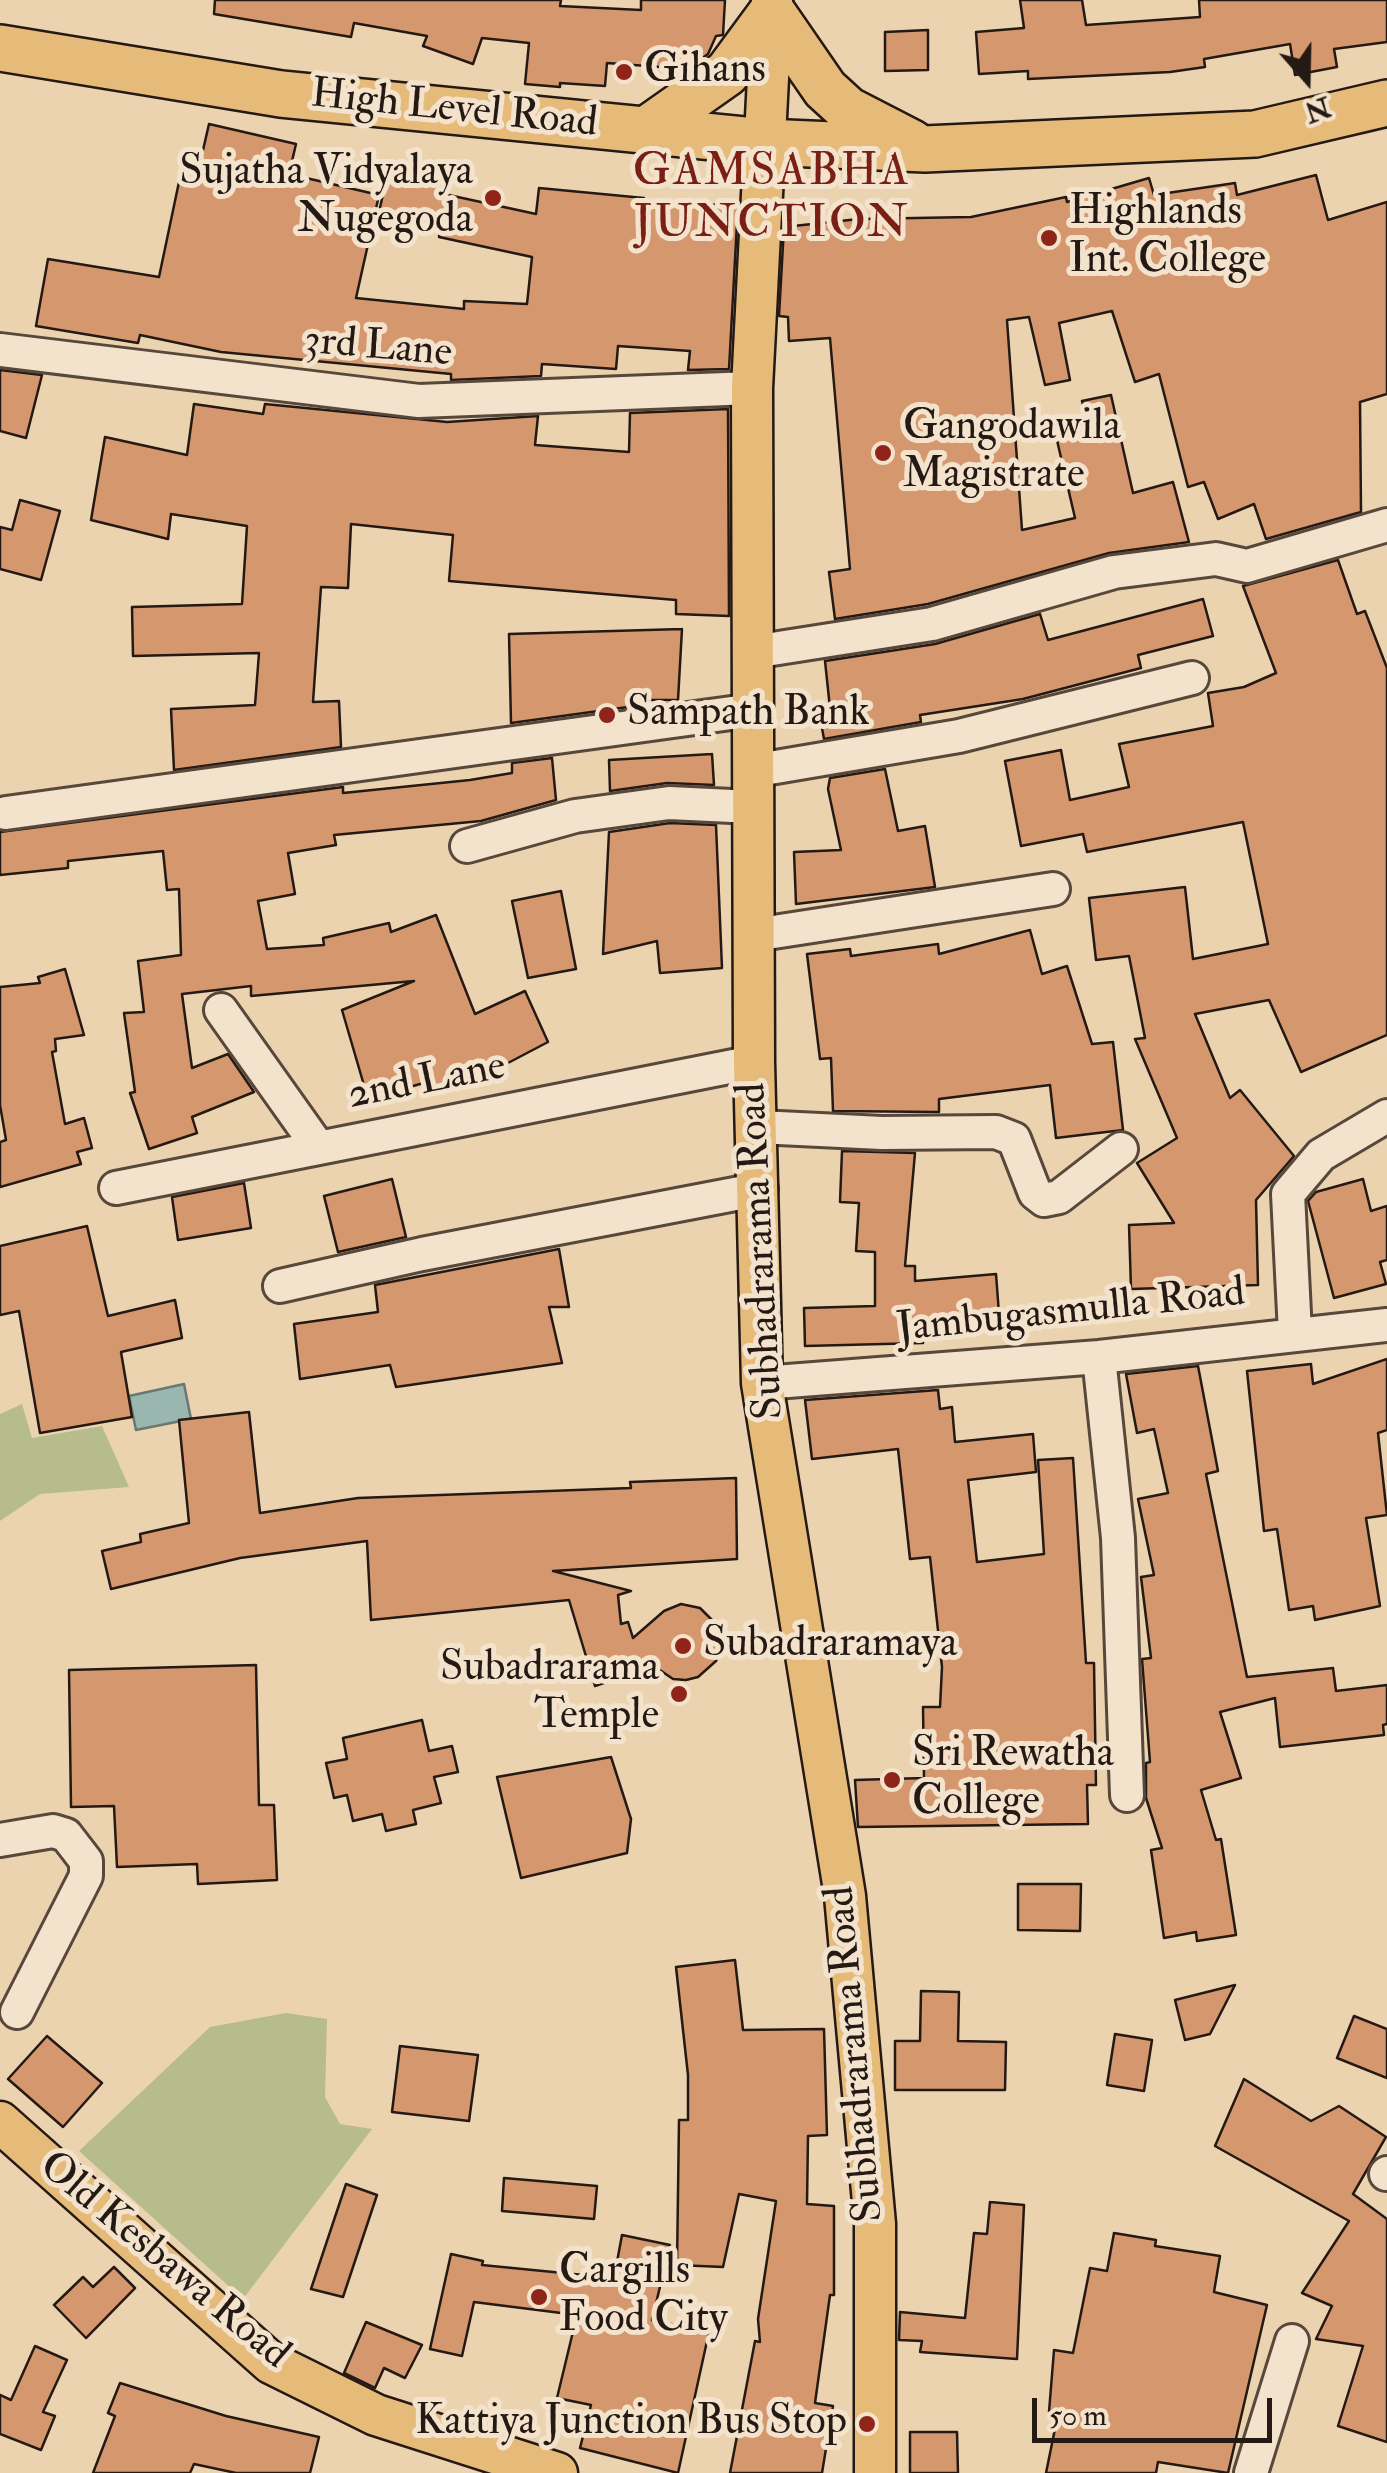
<!DOCTYPE html>
<style>
body{margin:0}
#map{position:relative;width:1387px;height:2473px;overflow:hidden;background:#ecd3b0;font-family:"IM FELL Double Pica",serif}
canvas{display:block}
.north{position:absolute;left:1257px;top:30px;width:100px;height:100px;-webkit-text-stroke:8px #f3e2cc;paint-order:stroke;rotate:160deg;font-size:28px;font-weight:700;line-height:40px;text-align:center;color:#251914}
.north::after{content:'';display:block;margin:auto;width:35px;height:45px;background:#251914;clip-path:polygon(50% 0,100% 100%,50% 72%,0 100%)}
.scale{position:absolute;left:1032px;top:2398px;width:240px;height:45px;box-sizing:border-box;border:5px solid #251914;border-top:0;padding-left:12px;font-size:30px;line-height:35px;white-space:nowrap;color:#251914;-webkit-text-stroke:8px #f3e2cc;paint-order:stroke}
</style>
<div id="map">
<canvas width="1387" height="2473"></canvas>
<div class="north">N</div>
<div class="scale">50 m</div>
</div>
<script>
const c = document.querySelector('canvas').getContext('2d');
c.lineJoin = 'round';
function fill(path, color) {
  c.fillStyle = color;
  c.fill(path, 'evenodd');
}
function toPath(rows) {
  const path = new Path2D();
  for (const r of rows) {
    path.moveTo(r[0], r[1]);
    for (let i = 2; i < r.length; i += 2) path.lineTo(r[i], r[i + 1]);
  }
  return path;
}
function strokePath(path, color, width, dash) {
  c.strokeStyle = color;
  c.lineWidth = width;
  c.lineCap = dash ? 'butt' : 'round';
  c.setLineDash(dash || []);
  c.stroke(path);
}
function label(font, color, halo, rows, align = 'center') {
  c.font = font + ' "IM FELL Double Pica",serif';
  c.lineWidth = 10;
  c.setLineDash([]);
  c.textBaseline = 'middle';
  c.strokeStyle = halo;
  c.fillStyle = color;
  for (const [text, x, y, turn = 0] of rows) {
    c.save();
    c.translate(x, y);
    c.rotate((+turn || 0) * Math.PI / 180);
    c.textAlign = isNaN(turn) ? turn : align;
    if (halo) c.strokeText(text, 0, 0);
    c.fillText(text, 0, 0);
    c.restore();
  }
}
const green = toPath([
 [22,1404,32,1438,102,1426,129,1487,40,1494,0,1521,0,1414],
 [286,2013,327,2019,325,2097,340,2124,372,2129,243,2299,79,2151,210,2027]
]);
const water = toPath([
 [184,1384,191,1419,136,1430,129,1396,184,1384]
]);
const building = toPath([
 [215,0,561,0,560,6,641,10,641,0,725,0,723,35,716,36,708,54,687,69,607,63,605,86,560,83,560,87,525,84,529,43,482,38,473,64,423,46,427,36,354,23,351,37,214,14,215,0],
 [1020,0,1082,0,1086,25,1200,17,1199,0,1387,0,1387,42,1334,49,1337,67,1295,75,1290,44,1204,59,1205,67,1170,72,1028,79,1028,71,979,74,976,32,1024,28,1020,0],
 [928,30,928,70,885,71,885,32,928,30],
 [209,124,296,144,289,174,379,195,356,298,464,309,464,301,527,304,532,257,439,237,440,230,378,216,389,169,446,182,444,194,536,214,539,188,644,198,644,203,738,205,729,369,688,370,690,351,618,346,616,369,542,364,541,376,451,380,451,374,221,352,140,335,138,343,36,326,48,259,159,277,179,182,195,185,209,124],
 [1316,175,1328,220,1387,202,1387,394,1360,402,1361,512,1266,539,1254,504,1218,519,1204,482,1188,487,1159,374,1135,382,1112,311,1059,323,1070,380,1045,385,1029,317,1007,320,1022,530,1075,518,1056,436,1089,429,1082,401,1111,395,1133,493,1173,482,1189,542,1109,553,928,604,835,619,829,572,850,569,830,338,789,341,788,317,779,316,784,227,859,219,971,217,1066,197,1067,202,1149,178,1154,195,1235,183,1237,195,1316,175],
 [0,370,42,375,26,438,0,431,0,370],
 [194,404,263,414,265,404,447,422,538,416,535,445,629,452,630,413,728,409,729,616,676,614,676,600,449,581,453,535,351,524,348,588,321,587,313,702,339,701,341,747,174,770,171,709,255,705,259,653,133,656,132,607,242,604,247,526,171,514,168,539,91,520,105,437,187,455,194,404],
 [20,500,60,511,41,580,0,569,0,527,12,530,20,500],
 [1338,560,1357,614,1365,611,1387,668,1387,1035,1301,1072,1269,1000,1195,1014,1230,1098,1240,1090,1294,1156,1256,1200,1258,1285,1131,1289,1129,1225,1174,1223,1137,1163,1177,1138,1135,1039,1145,1038,1129,956,1096,960,1089,898,1185,887,1193,959,1268,944,1243,822,1087,852,1083,834,1021,846,1005,761,1061,750,1070,800,1129,787,1119,744,1213,726,1208,693,1244,687,1276,673,1243,586,1338,560],
 [1203,599,1213,636,1138,655,1141,668,1023,699,920,715,921,722,824,739,822,728,832,727,825,661,935,644,1040,614,1048,640,1203,599],
 [682,629,678,700,628,700,628,707,511,723,509,634,682,629],
 [712,754,714,785,667,783,610,791,609,760,712,754],
 [552,758,556,800,481,821,334,835,336,845,288,853,295,894,258,901,267,949,324,945,323,938,389,923,391,932,436,915,475,1014,525,991,548,1042,487,1074,430,1092,427,1082,368,1099,342,1010,414,981,251,996,251,986,182,994,192,1068,228,1054,254,1092,192,1117,197,1133,149,1149,130,1093,135,1092,124,1013,144,1012,138,961,181,955,179,889,167,890,163,851,68,861,68,868,0,875,0,832,343,787,343,793,470,780,512,773,512,763,552,758],
 [885,769,898,831,925,826,935,887,796,904,794,852,841,850,828,789,830,778,885,769],
 [670,823,716,825,722,968,660,973,657,941,603,954,609,832,670,823],
 [561,891,576,969,528,978,512,901,561,891],
 [1030,930,1042,974,1067,966,1092,1044,1113,1042,1123,1130,1056,1138,1050,1085,939,1099,939,1112,833,1111,831,1058,820,1059,807,954,850,949,851,956,938,944,939,954,1030,930],
 [65,969,84,1035,55,1039,56,1051,52,1052,65,1124,84,1118,92,1148,77,1152,81,1164,0,1187,0,1142,6,1140,0,1105,0,987,40,983,38,977,65,969],
 [842,1151,915,1153,905,1266,915,1266,915,1281,996,1274,1000,1327,923,1333,923,1343,805,1346,804,1308,875,1306,875,1252,856,1251,859,1203,840,1202,842,1151],
 [392,1179,406,1237,338,1252,324,1196,392,1179],
 [1363,1179,1371,1211,1387,1206,1387,1260,1380,1262,1386,1284,1334,1298,1308,1201,1316,1192,1363,1179],
 [244,1183,251,1228,178,1240,172,1197,244,1183],
 [87,1226,108,1316,175,1300,182,1338,121,1352,132,1417,40,1433,19,1311,0,1315,0,1246,87,1226],
 [559,1249,569,1307,549,1307,562,1363,396,1387,390,1365,300,1379,294,1324,378,1312,375,1285,559,1249],
 [1387,1359,1387,1430,1378,1433,1387,1515,1366,1518,1380,1606,1315,1620,1313,1606,1289,1610,1277,1529,1264,1531,1247,1371,1311,1364,1313,1384,1387,1359],
 [1198,1366,1218,1471,1206,1474,1247,1677,1333,1668,1336,1691,1387,1685,1387,1724,1383,1725,1384,1735,1280,1747,1275,1698,1220,1712,1241,1778,1201,1790,1216,1840,1221,1839,1236,1935,1197,1941,1196,1932,1164,1938,1151,1850,1162,1848,1146,1798,1146,1763,1150,1762,1142,1659,1151,1658,1141,1577,1154,1575,1138,1499,1168,1493,1154,1429,1137,1433,1126,1374,1198,1366],
 [938,1390,940,1409,952,1407,955,1442,1033,1434,1036,1472,968,1480,977,1562,1044,1554,1038,1460,1073,1458,1086,1663,1094,1663,1096,1785,1087,1785,1088,1824,858,1827,855,1780,924,1778,923,1707,940,1707,942,1667,930,1557,910,1559,898,1449,812,1459,805,1400,938,1390],
 [249,1412,260,1513,358,1498,631,1488,630,1482,736,1478,737,1559,553,1571,631,1591,618,1595,621,1624,628,1622,633,1638,664,1611,681,1604,700,1608,717,1625,721,1649,716,1661,698,1677,686,1680,673,1679,654,1666,595,1686,569,1600,371,1620,367,1541,240,1558,111,1589,102,1551,141,1542,140,1534,189,1523,179,1420,249,1412],
 [256,1665,259,1805,274,1805,277,1880,198,1884,197,1864,117,1867,114,1806,71,1807,69,1670,256,1665],
 [422,1720,429,1751,452,1746,458,1772,434,1777,441,1803,413,1810,416,1824,386,1831,382,1814,353,1821,347,1795,334,1798,326,1763,347,1759,343,1738,422,1720],
 [611,1757,631,1819,627,1853,521,1878,497,1777,611,1757],
 [1018,1884,1081,1884,1080,1931,1018,1930,1018,1884],
 [735,1960,743,2030,824,2029,827,2135,808,2136,807,2204,834,2206,834,2295,830,2295,815,2403,833,2406,822,2473,730,2473,755,2341,760,2342,758,2319,776,2201,739,2194,723,2267,677,2265,679,2120,688,2120,688,2075,676,1967,735,1960],
 [1235,1985,1210,2034,1185,2040,1175,2000,1235,1985],
 [921,1991,959,1992,958,2041,1006,2042,1005,2090,895,2090,895,2041,920,2041,921,1991],
 [1354,2016,1387,2029,1387,2078,1337,2058,1354,2016],
 [1115,2034,1152,2040,1144,2091,1107,2085,1115,2034],
 [47,2036,102,2083,63,2127,8,2079,47,2036],
 [400,2046,478,2055,469,2121,392,2112,400,2046],
 [1244,2079,1311,2121,1339,2106,1386,2137,1353,2194,1387,2219,1387,2442,1338,2426,1363,2346,1316,2339,1332,2306,1302,2293,1349,2221,1215,2146,1244,2079],
 [504,2178,597,2186,594,2219,502,2211,504,2178],
 [346,2184,377,2195,343,2297,311,2289,346,2184],
 [990,2202,1024,2205,1017,2359,920,2352,922,2341,899,2340,900,2312,965,2318,974,2233,987,2234,990,2202],
 [1114,2233,1156,2240,1155,2246,1220,2256,1214,2292,1267,2305,1228,2473,1158,2462,1156,2473,1046,2473,1058,2414,1049,2412,1054,2350,1073,2353,1090,2268,1107,2271,1114,2233],
 [622,2235,670,2245,652,2320,709,2332,678,2473,580,2448,591,2405,557,2398,577,2315,474,2302,462,2356,430,2349,451,2254,483,2261,482,2265,614,2278,622,2235],
 [114,2267,135,2288,86,2338,54,2305,83,2277,93,2287,114,2267],
 [366,2322,422,2345,405,2378,384,2368,375,2388,344,2373,366,2322],
 [35,2346,67,2360,43,2412,55,2416,41,2450,0,2434,0,2395,11,2400,35,2346],
 [120,2383,226,2416,319,2437,310,2473,236,2473,194,2464,190,2473,93,2473,115,2416,108,2413,120,2383],
 [910,2432,957,2432,958,2473,910,2473,910,2432]
]);
const minor = toPath([
 [0,350,419,401,752,388],
 [753,652,932,624,1114,572,1216,559,1247,566,1387,525],
 [752,771,959,736,1192,678],
 [6,813,753,710],
 [467,846,575,816,669,803,753,807],
 [754,935,1053,889],
 [221,1010,319,1148],
 [758,1127,882,1133,996,1132,1014,1139,1035,1193,1044,1200,1059,1197,1121,1149],
 [116,1188,754,1062],
 [280,1286,422,1254,761,1189],
 [1295,1333,1288,1194,1321,1155,1387,1116],
 [1099,1357,1118,1538,1127,1795],
 [762,1383,1099,1357,1387,1325],
 [0,1840,53,1831,66,1835,86,1861,86,1876,17,2012],
 [1386,2174,1387,2173],
 [1251,2473,1292,2341]
]);
const major = toPath([
 [772,1,752,388,754,1062,762,1383,845,1896,875,2224,875,2473],
 [0,2122,271,2363,376,2415,557,2473]
]);
const highway = toPath([
 [0,48,281,94,764,142,925,149,1255,134,1387,103],
 [646,130,727,73,772,12,825,89,848,110,912,143]
]);
const markers = [
 [624,72,10,"#8f2418"],
 [493,198,10,"#8f2418"],
 [1049,238,10,"#8f2418"],
 [883,453,10,"#8f2418"],
 [607,715,10,"#8f2418"],
 [683,1646,10,"#8f2418"],
 [679,1694,10,"#8f2418"],
 [892,1780,10,"#8f2418"],
 [539,2297,10,"#8f2418"],
 [867,2424,10,"#8f2418"]
];
const poiNames = [
 ["Gihans",644,72],
 ["Sujatha Vidyalaya",473,174,"right"],
 ["Nugegoda",473,222,"right"],
 ["Highlands",1069,214],
 ["Int. College",1069,262],
 ["Gangodawila",903,429],
 ["Magistrate",903,477],
 ["Sampath Bank",627,715],
 ["Subadraramaya",703,1646],
 ["Subadrarama",659,1670,"right"],
 ["Temple",659,1718,"right"],
 ["Sri Rewatha",912,1756],
 ["College",912,1804],
 ["Cargills",559,2273],
 ["Food City",559,2321],
 ["Kattiya Junction Bus Stop",847,2424,"right"]
];
const streetNames = [
 ["High Level Road",454,111,6],
 ["3rd Lane",378,349,5],
 ["2nd Lane",427,1083,-11],
 ["Subhadrarama Road",763,1251,-93],
 ["Jambugasmulla Road",1071,1313,-6],
 ["Subhadrarama Road",857,2054,-95],
 ["Old Kesbawa Road",163,2262,40]
];
const neighbourhoodNames = [
 ["GAMSABHA",772,174],
 ["JUNCTION",772,226]
];
fill(green, '#b7bc8c');
fill(water, '#99b7af');
strokePath(water, '#6b7871', 2.5);
fill(building, '#d5986e');
strokePath(building, '#251914', 2.5);
strokePath(minor, '#57483b', 38);
strokePath(major, '#251914', 45);
strokePath(highway, '#251914', 50);
strokePath(minor, '#f3e2cc', 32);
strokePath(major, '#e6ba78', 40);
strokePath(highway, '#e6ba78', 45);
for (const [x, y, r, color] of markers) {
  const dot = new Path2D();
  dot.arc(x, y, r, 0, 2 * Math.PI);
  c.fillStyle = color;
  c.fill(dot);
  strokePath(dot, '#f3e2cc', 4);
}
label('42px', '#251914', '#f3e2cc', poiNames, 'left');
label('42px', '#251914', '#f3e2cc', streetNames);
c.letterSpacing = '2.5px';
label('45px', '#7a1f14', '#f3e2cc', neighbourhoodNames);
c.letterSpacing = '0px';
</script>
